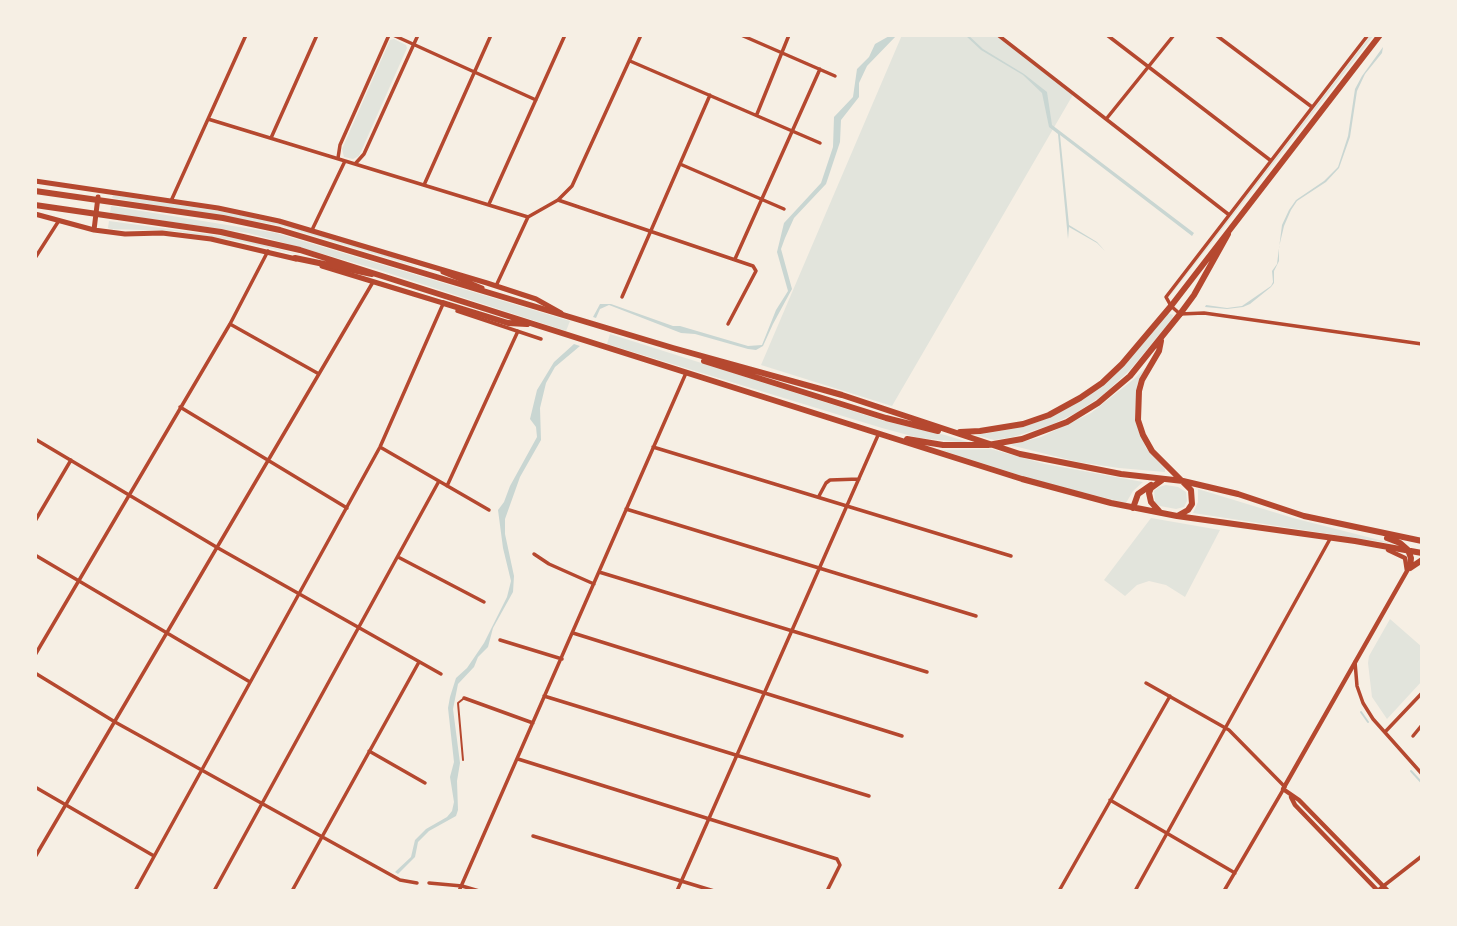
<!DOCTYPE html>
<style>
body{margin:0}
#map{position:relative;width:1457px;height:926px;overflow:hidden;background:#f6efe4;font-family:Merriweather,serif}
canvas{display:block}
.frame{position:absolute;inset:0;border:37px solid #f6efe4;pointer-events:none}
</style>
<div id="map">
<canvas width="1457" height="926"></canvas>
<div class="frame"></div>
</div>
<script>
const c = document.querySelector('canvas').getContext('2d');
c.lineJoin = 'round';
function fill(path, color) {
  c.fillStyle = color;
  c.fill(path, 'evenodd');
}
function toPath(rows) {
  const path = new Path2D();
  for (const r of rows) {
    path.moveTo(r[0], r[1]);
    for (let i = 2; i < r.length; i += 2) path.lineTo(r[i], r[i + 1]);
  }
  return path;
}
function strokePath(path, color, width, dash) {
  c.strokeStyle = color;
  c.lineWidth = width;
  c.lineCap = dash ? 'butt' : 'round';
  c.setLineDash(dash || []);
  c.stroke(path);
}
const green = toPath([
 [902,35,1001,35,1074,93,892,406,761,365],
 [1371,35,1374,35,1170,296,1170,295],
 [394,39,406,45,407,48,359,156,353,159,344,157,342,149,390,40],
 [113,195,226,212,279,223,392,257,418,267,278,225,112,198],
 [111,206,276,233,570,321,566,331,376,269,274,240,248,233,110,213],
 [109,221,243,239,303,256,243,242,175,231,111,229,108,228],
 [1168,313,1173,315,1172,319,1130,370,1103,395,1076,413,1051,425,1013,437,994,440,976,435,1023,427,1048,418,1089,395,1114,375],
 [610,334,884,421,945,435,971,443,919,438,882,428,607,344],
 [1145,368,1137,385,1135,418,1146,448,1165,469,1165,472,1119,468,1078,462,1010,445,1041,437,1091,413,1134,379],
 [991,449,1045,464,1143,482,1133,491,1126,503,1041,482,941,450],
 [1166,485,1178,487,1186,492,1187,501,1184,507,1176,509,1160,506,1155,502,1154,491,1159,487],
 [1198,489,1293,518,1395,544,1193,513,1198,502],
 [1151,518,1220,530,1185,597,1166,585,1149,581,1137,585,1125,596,1104,580],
 [1390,619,1422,647,1422,681,1387,719,1372,697,1368,663,1369,656]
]);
const water = toPath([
 [891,35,897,35,867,66,859,83,859,97,841,120,840,142,826,184,794,218,785,238,781,249,792,289,773,324,763,346,756,350,748,349,695,334,681,333,609,305,600,309,596,318,593,317,600,304,611,304,673,326,680,326,748,346,762,345,776,310,788,291,777,252,784,223,821,183,833,147,834,117,853,97,857,69,869,57,875,44],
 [965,35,968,35,983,49,1024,74,1047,92,1052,125,1194,233,1192,236,1060,135,1069,225,1097,242,1105,251,1097,243,1069,227,1068,239,1058,134,1049,127,1042,93,1023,75,981,50],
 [1383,47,1382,53,1365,74,1357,91,1350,137,1339,168,1326,182,1297,201,1291,210,1284,226,1279,247,1279,261,1274,271,1274,283,1271,287,1250,304,1243,307,1227,309,1205,307,1206,305,1227,308,1242,306,1271,286,1273,282,1272,271,1277,264,1282,225,1289,210,1296,200,1324,181,1338,167,1348,136,1355,89,1362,76],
 [574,344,580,346,555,367,546,383,540,408,541,440,520,477,505,519,505,534,514,576,513,592,493,628,488,647,478,657,474,667,458,684,453,709,460,763,457,781,458,810,456,816,429,831,418,842,415,857,398,874,395,872,411,857,415,840,426,829,447,817,452,811,454,802,450,777,454,762,448,708,450,697,456,678,467,668,484,643,507,597,511,581,503,548,498,510,504,502,510,486,537,437,536,427,530,419,537,390,554,362]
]);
const stream = toPath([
 [1361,712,1368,722],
 [1411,771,1422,783]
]);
const service = toPath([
 [463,699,458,703,463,760]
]);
const minor = toPath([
 [393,35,536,100],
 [741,35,835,76],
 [998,35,1228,214],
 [1107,35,1270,160],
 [1216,35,1312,107],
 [1368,35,1166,297,1171,306,1180,314,1204,313,1422,344],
 [630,61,820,143],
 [757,114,789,35],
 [1107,118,1174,35],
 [208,119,528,217],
 [271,138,317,35],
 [338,158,340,145,389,35],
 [355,164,364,154,418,35],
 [680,164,784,209],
 [424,185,491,35],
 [558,200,753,266,756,271,728,324],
 [171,201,246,35],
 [489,204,565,35],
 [312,230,345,161],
 [35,258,58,222],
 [735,259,820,69],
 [496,286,528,217,558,200,572,186,641,35],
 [622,297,710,95],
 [457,311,541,339],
 [230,324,319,374],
 [180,407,347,508],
 [35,439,218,548,441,674],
 [380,447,489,510],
 [653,447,1011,556],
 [447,486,518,331],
 [819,496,826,483,830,480,859,479],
 [626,509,976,616],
 [35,521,71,460],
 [534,554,549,564,594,584],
 [35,555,250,682],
 [398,557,484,602],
 [599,572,927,672],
 [573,633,902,736],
 [500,640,562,659],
 [35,655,230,324,268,251],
 [1355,662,1357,686,1363,703,1373,719,1422,774],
 [35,673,115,722,400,880,417,883],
 [1146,683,1229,730,1285,787],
 [544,696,869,796],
 [464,698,533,723],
 [1385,732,1422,693],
 [1413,736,1422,725],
 [369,751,425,783],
 [518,759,837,859,840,865,827,891],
 [35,787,154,856],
 [1110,800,1235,873],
 [533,836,714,891],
 [35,857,373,282],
 [429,883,462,886,479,891],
 [135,891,380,447,443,304],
 [214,891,439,481],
 [292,891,419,662],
 [459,891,686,373],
 [677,891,879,433],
 [1059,891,1170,696],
 [1135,891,1330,539],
 [1224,891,1283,790],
 [1377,891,1422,856]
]);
const tertiary = toPath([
 [1388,550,1405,558,1407,571,1283,789,1299,800,1388,891],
 [1291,797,1295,805,1378,891]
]);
const primary = toPath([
 [35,181,218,208,279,221,487,283,536,299,561,313],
 [35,214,94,230,125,234,162,233,211,239,296,259],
 [94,230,98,197],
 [322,266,443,303],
 [443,272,482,288]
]);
const trunk = toPath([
 [1171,306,1380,35],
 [1180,314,1194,295,1228,234]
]);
const motorway = toPath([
 [35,191,223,218,280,230,673,348,842,395,1020,454,1121,474,1183,481,1238,494,1304,516,1422,541],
 [35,205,221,232,300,250,1022,479,1111,503,1177,516,1355,541,1422,553],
 [295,258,372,274],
 [443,303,508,323,527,324],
 [1161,341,1159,351,1142,380,1139,391,1138,420,1143,435,1152,451,1191,490,1192,504,1188,510,1179,515],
 [704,361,886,418,938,431],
 [960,432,980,431,1023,424,1049,415,1080,398,1102,383,1122,364,1171,306],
 [907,439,943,445,988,445,1022,439,1067,422,1098,403,1130,376,1180,314],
 [1133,508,1138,494,1151,485],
 [1159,511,1151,502,1149,493,1151,488,1162,480],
 [1387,538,1400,543,1408,550,1411,558,1410,568],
 [1410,568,1422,560]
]);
fill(green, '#e2e4dc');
fill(water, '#c9d6d2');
strokePath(stream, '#c9d6d2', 2);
strokePath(service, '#b5482f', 2);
strokePath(minor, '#b5482f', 3.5);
strokePath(tertiary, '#b5482f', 4.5);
strokePath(primary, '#b5482f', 5);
strokePath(trunk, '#b5482f', 6);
strokePath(motorway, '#b5482f', 6);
</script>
